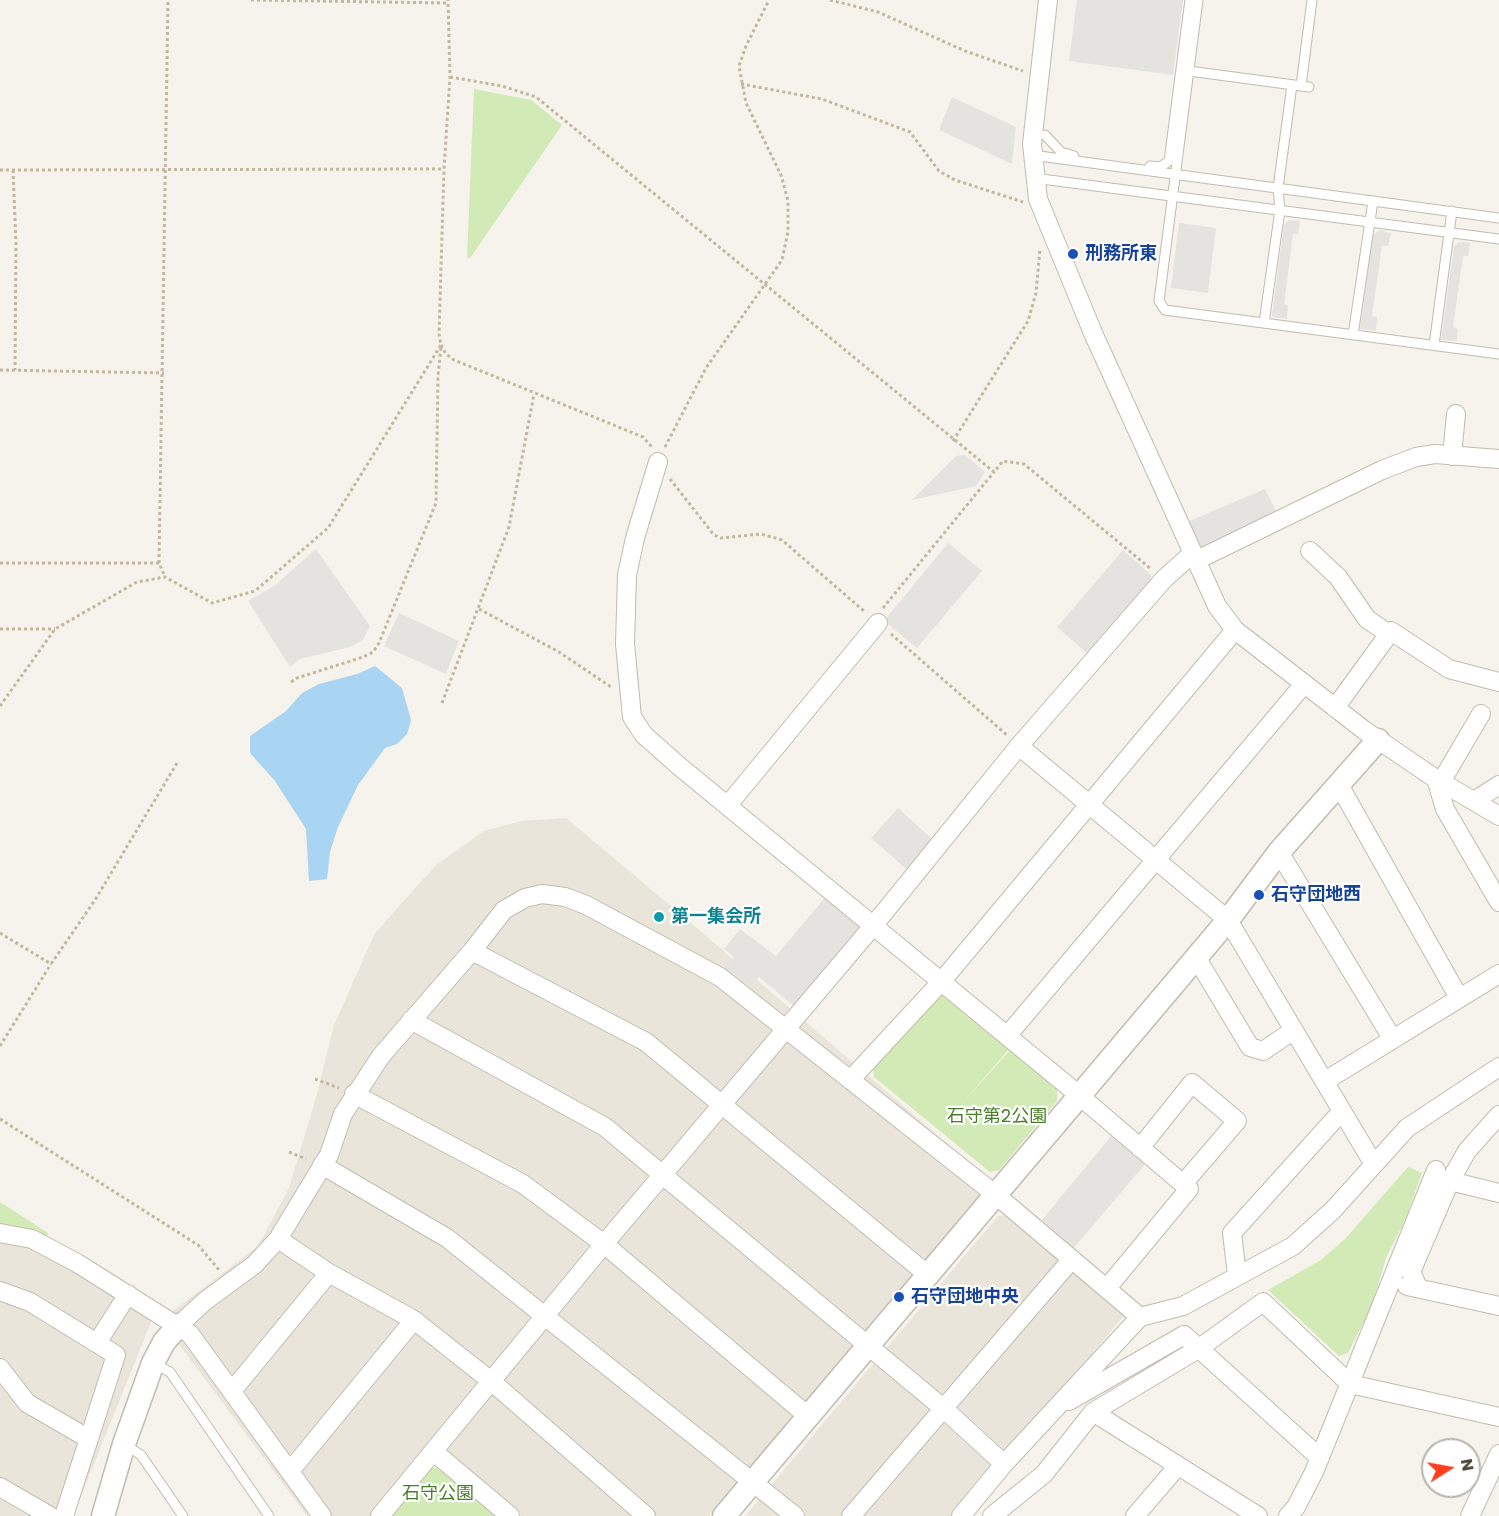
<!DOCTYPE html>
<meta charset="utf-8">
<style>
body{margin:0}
#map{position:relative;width:1499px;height:1516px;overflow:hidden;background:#f6f3ec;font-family:Poppins,sans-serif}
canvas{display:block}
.north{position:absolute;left:1421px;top:1438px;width:60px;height:60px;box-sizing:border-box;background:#fff;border:2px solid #b7b4b0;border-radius:50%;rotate:79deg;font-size:16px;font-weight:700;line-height:24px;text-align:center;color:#4b4439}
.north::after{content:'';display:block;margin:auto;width:21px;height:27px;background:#fc3f1d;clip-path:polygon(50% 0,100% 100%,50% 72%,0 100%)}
</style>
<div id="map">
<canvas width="1499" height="1516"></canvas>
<div class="north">N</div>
</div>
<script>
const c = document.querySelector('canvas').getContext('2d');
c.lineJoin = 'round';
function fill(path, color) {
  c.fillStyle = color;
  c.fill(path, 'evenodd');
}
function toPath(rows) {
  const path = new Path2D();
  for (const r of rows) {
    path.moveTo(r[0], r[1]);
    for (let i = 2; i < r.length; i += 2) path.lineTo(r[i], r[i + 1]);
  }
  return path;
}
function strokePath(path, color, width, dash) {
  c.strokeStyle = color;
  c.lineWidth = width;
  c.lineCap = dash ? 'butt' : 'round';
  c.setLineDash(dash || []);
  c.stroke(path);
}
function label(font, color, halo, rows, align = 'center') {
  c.font = font + ' Poppins,"Noto Sans JP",sans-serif';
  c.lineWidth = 4.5;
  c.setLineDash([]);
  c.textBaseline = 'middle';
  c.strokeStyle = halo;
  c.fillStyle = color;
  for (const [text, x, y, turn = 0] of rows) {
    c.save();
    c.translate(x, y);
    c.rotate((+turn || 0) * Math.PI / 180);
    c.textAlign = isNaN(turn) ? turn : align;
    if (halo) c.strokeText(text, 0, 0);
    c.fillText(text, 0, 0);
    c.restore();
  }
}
const residential = toPath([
 [566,818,684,917,993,1183,709,1516,521,1516,444,1451,390,1516,307,1516,161,1320,258,1246,289,1188,316,1098,334,1025,375,933,436,865,484,831,521,821],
 [0,1206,42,1239,158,1305,73,1516,0,1516],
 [1009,1214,1126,1313,957,1516,745,1516,998,1216]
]);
const green = toPath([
 [474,89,531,100,562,125,470,258,467,258],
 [944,994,1010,1048,958,1108,1011,1049,1057,1088,1057,1101,999,1170,990,1172,874,1077,873,1067,938,996],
 [1408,1167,1422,1173,1406,1218,1386,1258,1371,1308,1348,1353,1339,1356,1268,1290,1321,1260,1345,1239],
 [0,1202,48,1233,47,1237,0,1223],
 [431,1468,441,1468,496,1516,390,1516]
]);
const parking = toPath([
 [1077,0,1183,0,1173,75,1069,61],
 [952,97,1016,127,1012,164,939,130],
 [1289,220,1300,221,1298,234,1293,234,1284,304,1288,305,1287,319,1272,317,1284,224],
 [1179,223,1216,228,1208,293,1171,288],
 [1379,230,1391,233,1388,246,1382,246,1372,316,1377,317,1376,331,1360,329,1372,236],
 [1459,242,1470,243,1468,256,1463,256,1453,327,1458,329,1457,341,1441,340,1454,247],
 [965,455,985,472,976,486,912,500,956,456],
 [1265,489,1278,515,1198,550,1187,522],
 [948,543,982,571,917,648,884,621],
 [316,549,370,626,363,640,350,647,300,659,290,667,248,601,274,586],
 [1123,550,1151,575,1151,580,1088,654,1057,627],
 [399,613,459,641,446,674,384,646],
 [898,808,932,839,906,869,871,838],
 [828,894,862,928,794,1006,759,977,752,986,726,967,734,957,724,949,740,929,776,956],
 [1112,1135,1145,1164,1074,1248,1042,1220]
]);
const water = toPath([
 [375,666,402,688,411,720,407,734,397,744,385,748,358,785,338,827,330,852,327,879,309,881,306,829,275,781,250,753,250,736,286,711,302,693,319,684,357,674]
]);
const path = toPath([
 [251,0,447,3],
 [830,0,878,12,965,51,1023,71],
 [450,77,502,86,536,97,994,472,1003,461,1024,464,1151,569],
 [741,84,822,99,910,132,939,171,955,180,1023,202],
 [0,170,444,169],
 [13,170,16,244,15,370],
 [441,345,446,354,454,360,643,437,652,447],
 [0,370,164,373],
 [953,441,1028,321,1036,293,1040,249],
 [665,447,706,368,782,260,788,232,788,201,781,175,746,103,739,66,746,46,769,0],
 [670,479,714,535,721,538,761,534,782,540,865,612],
 [0,563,159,563,165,577],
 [159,563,168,0],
 [883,608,994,472],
 [479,609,559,652,611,687],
 [0,629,55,629],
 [891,634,1008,736],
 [291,682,297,678,363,657,373,652,379,643,436,503,438,377,441,347],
 [442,703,509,527,534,394],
 [0,706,55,629,137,582,165,577,212,603,255,591,328,528,441,345,439,334,444,169,450,77,448,0],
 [0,933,51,964,95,900,177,763],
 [0,1046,51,964],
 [315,1079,339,1088],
 [0,1119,198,1245,220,1271],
 [289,1152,306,1159]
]);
const service = toPath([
 [1198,0,1159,301,1165,310,1499,354],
 [1189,71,1309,87],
 [1301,86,1312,0],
 [1045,135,1061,152,1074,156],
 [1032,155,1499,218],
 [1150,166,1160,167,1169,161,1190,0],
 [1034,178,1499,239],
 [1264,323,1280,210,1278,188,1292,85],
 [1353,335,1373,201],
 [1434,345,1452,211],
 [153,1363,170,1372,269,1516],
 [124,1444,141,1455,183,1516]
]);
const minor = toPath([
 [1048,0,1032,144,1038,199,1093,333,1217,606,1235,630,1364,730,1436,779,1499,816],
 [1452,456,1456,414],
 [658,462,635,538,627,575,625,644,632,717,644,735,679,766,1068,1086,1189,1189,1107,1288],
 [1310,551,1338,577,1367,619,1389,634],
 [1197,560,1382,470,1416,457,1435,454,1499,459],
 [1335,708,1391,631,1449,669,1499,682],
 [1019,746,1228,920,1373,1163],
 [1436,779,1445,809,1499,902],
 [1441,782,1481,714],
 [1338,783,1458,996],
 [1474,801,1499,785],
 [728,805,878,623],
 [1279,852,1392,1038],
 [472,951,646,1042,928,1275],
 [1196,957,1250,1047,1263,1051,1294,1030],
 [411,1020,605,1127,943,1408,1004,1464],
 [1007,1036,1304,684],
 [851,1079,941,982,1235,630],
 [1325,1081,1499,974],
 [354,1094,523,1184,604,1244,809,1417],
 [1499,1115,1467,1151,1450,1181,1499,1193],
 [1140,1148,1192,1083,1237,1121,1183,1184],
 [322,1165,447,1238,795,1516],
 [0,1233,32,1239,77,1263,190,1334,322,1516],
 [278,1239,329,1273,414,1320,491,1381,646,1516],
 [1237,1275,1232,1233,1342,1111],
 [1407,1286,1499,1306],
 [1418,1287,1411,1272,1450,1181],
 [0,1291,30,1302,116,1355,64,1516],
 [179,1325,205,1301,254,1265,278,1239,329,1155,343,1114,381,1056,472,951,504,910,525,898,542,894,565,897,586,905,720,977,996,1195,1140,1317],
 [97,1343,128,1294],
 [0,1368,27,1403,89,1439],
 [232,1391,329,1273],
 [1069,1401,1184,1335,1320,1458],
 [1093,1412,1198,1349,1263,1302,1350,1384,1499,1417],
 [434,1452,510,1516],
 [290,1471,414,1320],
 [0,1487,50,1516],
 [380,1516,604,1244,873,926,1019,746,1164,579,1193,553],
 [851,1516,1072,1259],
 [961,1516,1004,1464,1140,1317,1183,1306,1293,1246,1333,1210,1407,1128,1499,1067],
 [992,1516,1044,1474,1093,1412,1258,1516],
 [1135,1516,1177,1467],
 [1288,1516,1296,1507,1314,1472,1436,1170],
 [1470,1516,1499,1454]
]);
const tertiary = toPath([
 [103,1516,124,1444,153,1363,164,1342,179,1325],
 [724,1516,1228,920,1279,852,1378,740]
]);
const markers = [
 [1073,254,6,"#1a4fb4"],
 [1259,895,6,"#1a4fb4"],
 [659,917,6,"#0f9aa8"],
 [899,1297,6,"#1a4fb4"]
];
const transitNames = [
 ["刑務所東",1085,254],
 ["石守団地西",1271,895],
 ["石守団地中央",911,1297]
];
const cultureNames = [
 ["第一集会所",671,917]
];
const parkNames = [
 ["石守第2公園",997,1117],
 ["石守公園",438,1494]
];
fill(residential, '#eae5da');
fill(green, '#d2eab5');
fill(parking, '#e5e3e0');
fill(water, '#a9d4f2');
strokePath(service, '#c2bbae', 11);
strokePath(minor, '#c2bbae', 20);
strokePath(tertiary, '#c2bbae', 25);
strokePath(path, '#c4b79f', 3, [3, 3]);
strokePath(service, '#fff', 9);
strokePath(minor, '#fff', 18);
strokePath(tertiary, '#fff', 22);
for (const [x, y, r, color] of markers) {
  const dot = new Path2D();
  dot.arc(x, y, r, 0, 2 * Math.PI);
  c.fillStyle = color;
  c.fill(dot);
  strokePath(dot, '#fff', 2);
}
label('bold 18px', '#164399', '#fff', transitNames, 'left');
label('bold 18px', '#0d838f', '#fff', cultureNames, 'left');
label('18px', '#4a7f2a', '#fff', parkNames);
</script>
